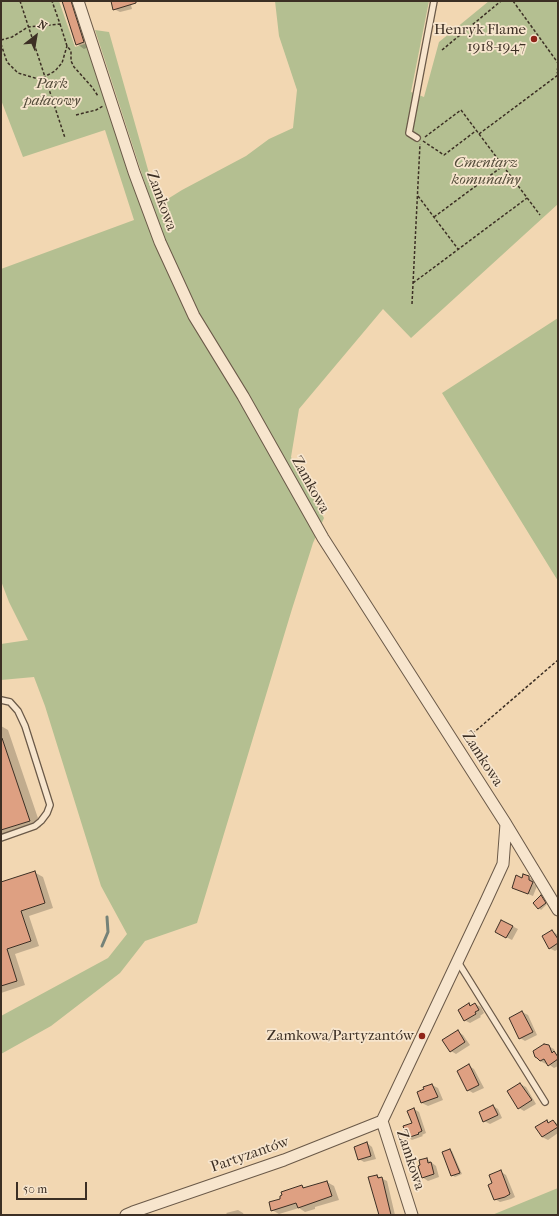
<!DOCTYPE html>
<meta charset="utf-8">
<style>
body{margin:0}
#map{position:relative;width:559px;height:1216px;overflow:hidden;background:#f2d7b2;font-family:"IM FELL French Canon",serif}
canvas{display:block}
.frame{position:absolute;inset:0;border:2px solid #3c2f24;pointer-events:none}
.north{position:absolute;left:16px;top:16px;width:40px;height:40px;-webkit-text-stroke:3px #f7e5cd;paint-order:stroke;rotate:31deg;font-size:11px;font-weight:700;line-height:16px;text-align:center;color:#3c2f24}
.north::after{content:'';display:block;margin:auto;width:14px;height:18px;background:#3c2f24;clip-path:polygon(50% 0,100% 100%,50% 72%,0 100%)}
.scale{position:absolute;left:16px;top:1182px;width:71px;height:18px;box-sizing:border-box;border:2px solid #3c2f24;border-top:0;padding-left:5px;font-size:12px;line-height:14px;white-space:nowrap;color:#3c2f24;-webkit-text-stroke:3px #f7e5cd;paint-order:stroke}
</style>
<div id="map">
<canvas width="559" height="1216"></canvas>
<div class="frame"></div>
<div class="north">N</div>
<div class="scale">50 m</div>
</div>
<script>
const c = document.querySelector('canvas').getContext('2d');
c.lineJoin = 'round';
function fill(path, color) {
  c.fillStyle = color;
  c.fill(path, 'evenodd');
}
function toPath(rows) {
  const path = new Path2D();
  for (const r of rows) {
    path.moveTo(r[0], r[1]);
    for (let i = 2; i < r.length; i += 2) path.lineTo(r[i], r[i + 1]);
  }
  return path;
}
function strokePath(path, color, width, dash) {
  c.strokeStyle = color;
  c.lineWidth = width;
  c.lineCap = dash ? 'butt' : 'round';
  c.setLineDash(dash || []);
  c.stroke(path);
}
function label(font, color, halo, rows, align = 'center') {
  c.font = font + ' "IM FELL French Canon",serif';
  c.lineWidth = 3.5;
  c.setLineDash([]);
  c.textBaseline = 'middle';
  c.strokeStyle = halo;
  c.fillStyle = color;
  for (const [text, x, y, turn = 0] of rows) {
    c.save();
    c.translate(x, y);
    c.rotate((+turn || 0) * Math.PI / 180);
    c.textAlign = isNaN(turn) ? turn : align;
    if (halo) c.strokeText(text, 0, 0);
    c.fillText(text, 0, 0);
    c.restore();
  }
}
const green = toPath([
 [1,1,59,1,75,47,88,43,144,214,153,208,95,30,109,32,158,205,182,190,246,156,269,139,293,128,297,90,279,36,275,1,429,1,411,92,424,97,439,42,489,1,558,1,558,204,411,338,383,309,299,409,291,457,324,518,313,543,292,609,197,923,145,941,120,973,51,1026,1,1054,1,1016,108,958,127,934,101,886,45,706,34,677,1,680,1,644,28,640,9,602,1,581,1,269,134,220,105,130,23,157,1,100],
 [558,318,558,581,442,393],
 [558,1188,558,1215,492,1215]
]);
const shadow = toPath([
 [63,1,80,1,91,46,84,49,77,44],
 [112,1,130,1,132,9,120,12,114,9],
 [1,726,8,730,41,827,1,840],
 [34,872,43,877,53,908,29,916,39,946,15,954,25,985,1,993,1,884],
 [524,875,535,880,534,884,537,886,533,896,518,890],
 [541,897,547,904,541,910,539,908],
 [512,926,518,929,512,940,496,932],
 [552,931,558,935,558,949,555,951,549,948],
 [475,1004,481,1007,484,1013,480,1016,481,1017,470,1023,464,1020,469,1005,472,1006],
 [522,1012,528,1015,537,1035,525,1041,520,1038],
 [458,1032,463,1035,470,1045,456,1054,451,1051,443,1040],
 [548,1046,554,1049,556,1054,558,1055,558,1066,554,1068,547,1063,546,1064,540,1061],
 [469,1066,474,1069,484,1088,473,1093,468,1090],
 [520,1084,526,1087,536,1104,524,1111,519,1108],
 [432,1085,438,1088,443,1100,428,1106,422,1103,419,1092,425,1090,424,1088],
 [493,1106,498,1109,502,1118,490,1124,484,1121],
 [414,1109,419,1112,426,1133,422,1135,423,1136,412,1140,408,1137,413,1123],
 [547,1121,550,1123,553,1121,558,1124,558,1133,548,1140,542,1137],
 [367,1143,372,1147,376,1159,364,1162,359,1159],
 [450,1150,452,1151,462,1174,455,1177,452,1175],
 [427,1159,436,1166,439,1177,428,1181,422,1177],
 [501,1172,506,1175,515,1197,511,1199,500,1202,495,1199,494,1184],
 [377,1176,387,1181,395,1215,380,1215,370,1178],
 [327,1182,334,1186,339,1200,315,1207,315,1209,305,1212,299,1208,279,1214,272,1210,282,1199,302,1186,306,1188],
 [238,1210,243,1213,244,1215,225,1215,227,1214,226,1213]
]);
const stream = toPath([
 [102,946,108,932,107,917]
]);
const building = toPath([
 [62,1,71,1,84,42,76,45,62,1],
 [111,1,136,1,136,3,113,10,111,1],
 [1,738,2,738,30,821,1,830,1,738],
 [35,871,45,903,21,911,31,941,7,949,17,981,1,986,1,882,35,871],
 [523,874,529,876,529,880,533,882,528,894,512,888,516,875,522,878,523,874],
 [541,895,546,903,538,909,533,903,541,895],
 [501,920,513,926,506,938,495,932,501,920],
 [552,930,558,939,558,943,549,949,542,936,552,930],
 [469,1003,470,1006,475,1003,479,1010,475,1012,476,1014,464,1021,458,1010,469,1003],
 [522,1011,533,1032,519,1039,509,1018,522,1011],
 [458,1030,465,1042,450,1052,442,1040,458,1030],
 [544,1044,549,1045,552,1053,554,1051,558,1057,558,1059,548,1066,544,1059,540,1061,537,1058,535,1057,533,1051,544,1044],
 [469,1064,479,1085,467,1091,457,1071,469,1064],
 [520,1083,532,1100,518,1109,507,1091,520,1083],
 [432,1084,438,1097,421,1103,417,1092,424,1089,423,1087,432,1084],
 [493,1105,498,1115,483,1122,479,1112,493,1105],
 [414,1108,422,1131,418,1133,419,1134,407,1138,403,1126,412,1123,407,1111,414,1108],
 [547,1120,548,1123,553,1120,558,1127,542,1137,535,1127,547,1120],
 [367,1142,371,1156,358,1160,354,1147,367,1142],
 [450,1149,460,1173,451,1176,442,1152,450,1149],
 [427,1158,428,1163,431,1162,434,1174,422,1178,418,1166,420,1165,419,1160,427,1158],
 [501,1170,510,1194,505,1197,494,1200,488,1185,492,1183,489,1175,501,1170],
 [377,1175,378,1178,382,1177,391,1215,379,1215,368,1177,377,1175],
 [327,1181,332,1196,298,1208,296,1203,271,1211,269,1202,280,1199,280,1196,282,1195,281,1192,302,1185,303,1188,327,1181]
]);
const path = toPath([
 [20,1,65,138],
 [513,1,558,63],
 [60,24,67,46,71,51,71,61,74,67,92,87,98,96],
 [1,40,12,37,28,27,60,24,52,1],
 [1,44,7,62,18,73,35,78,44,77,55,71,62,63,67,46],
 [442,50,501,1],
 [558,67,557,71,558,75],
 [76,115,96,110,103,106],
 [479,134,558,75],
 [425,137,461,110,540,215],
 [423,141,444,155,477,130],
 [418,196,458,249],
 [434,217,503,166],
 [413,283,527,198],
 [412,304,420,144],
 [465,740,558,660]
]);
const lane = toPath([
 [417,138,409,133,434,1],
 [1,700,10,702,18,711,25,726,50,805,47,813,41,821,35,826,1,838],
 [458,962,545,1102]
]);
const street = toPath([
 [78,1,134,172,160,242,194,316,243,396,323,538,506,824,503,864,486,901,382,1121,412,1215],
 [506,824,558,910],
 [126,1215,133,1212,284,1160,382,1121]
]);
const markers = [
 [534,39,4,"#8f2418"],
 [422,1036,4,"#8f2418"]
];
const poiNames = [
 ["Henryk Flame",526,30],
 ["1918-1947",526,47],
 ["Zamkowa/Partyzantów",414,1036]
];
const parkNames = [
 ["Park",52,84],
 ["pałacowy",52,101],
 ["Cmentarz",486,163],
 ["komunalny",486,180]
];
const streetNames = [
 ["Zamkowa",161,201,70],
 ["Zamkowa",310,485,61],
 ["Zamkowa",482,759,57],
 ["Partyzantów",250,1155,-19],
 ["Zamkowa",410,1160,72]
];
fill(green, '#b4bf91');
fill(shadow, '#0003');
strokePath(stream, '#758278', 3);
fill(building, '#dea082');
strokePath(building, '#3c2f24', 1);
strokePath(lane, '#6a5948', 8);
strokePath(street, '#6a5948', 13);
strokePath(path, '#3c2f24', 1.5, [3, 2]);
strokePath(lane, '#f7e5cd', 5.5);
strokePath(street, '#f7e5cd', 11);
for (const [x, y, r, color] of markers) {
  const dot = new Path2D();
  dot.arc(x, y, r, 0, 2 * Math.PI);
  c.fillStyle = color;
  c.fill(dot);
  strokePath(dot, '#f7e5cd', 1.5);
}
label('15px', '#3c2f24', '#f7e5cd', poiNames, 'right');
label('italic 15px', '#544c3a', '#f7e5cd', parkNames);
label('15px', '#3c2f24', '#f7e5cd', streetNames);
</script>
